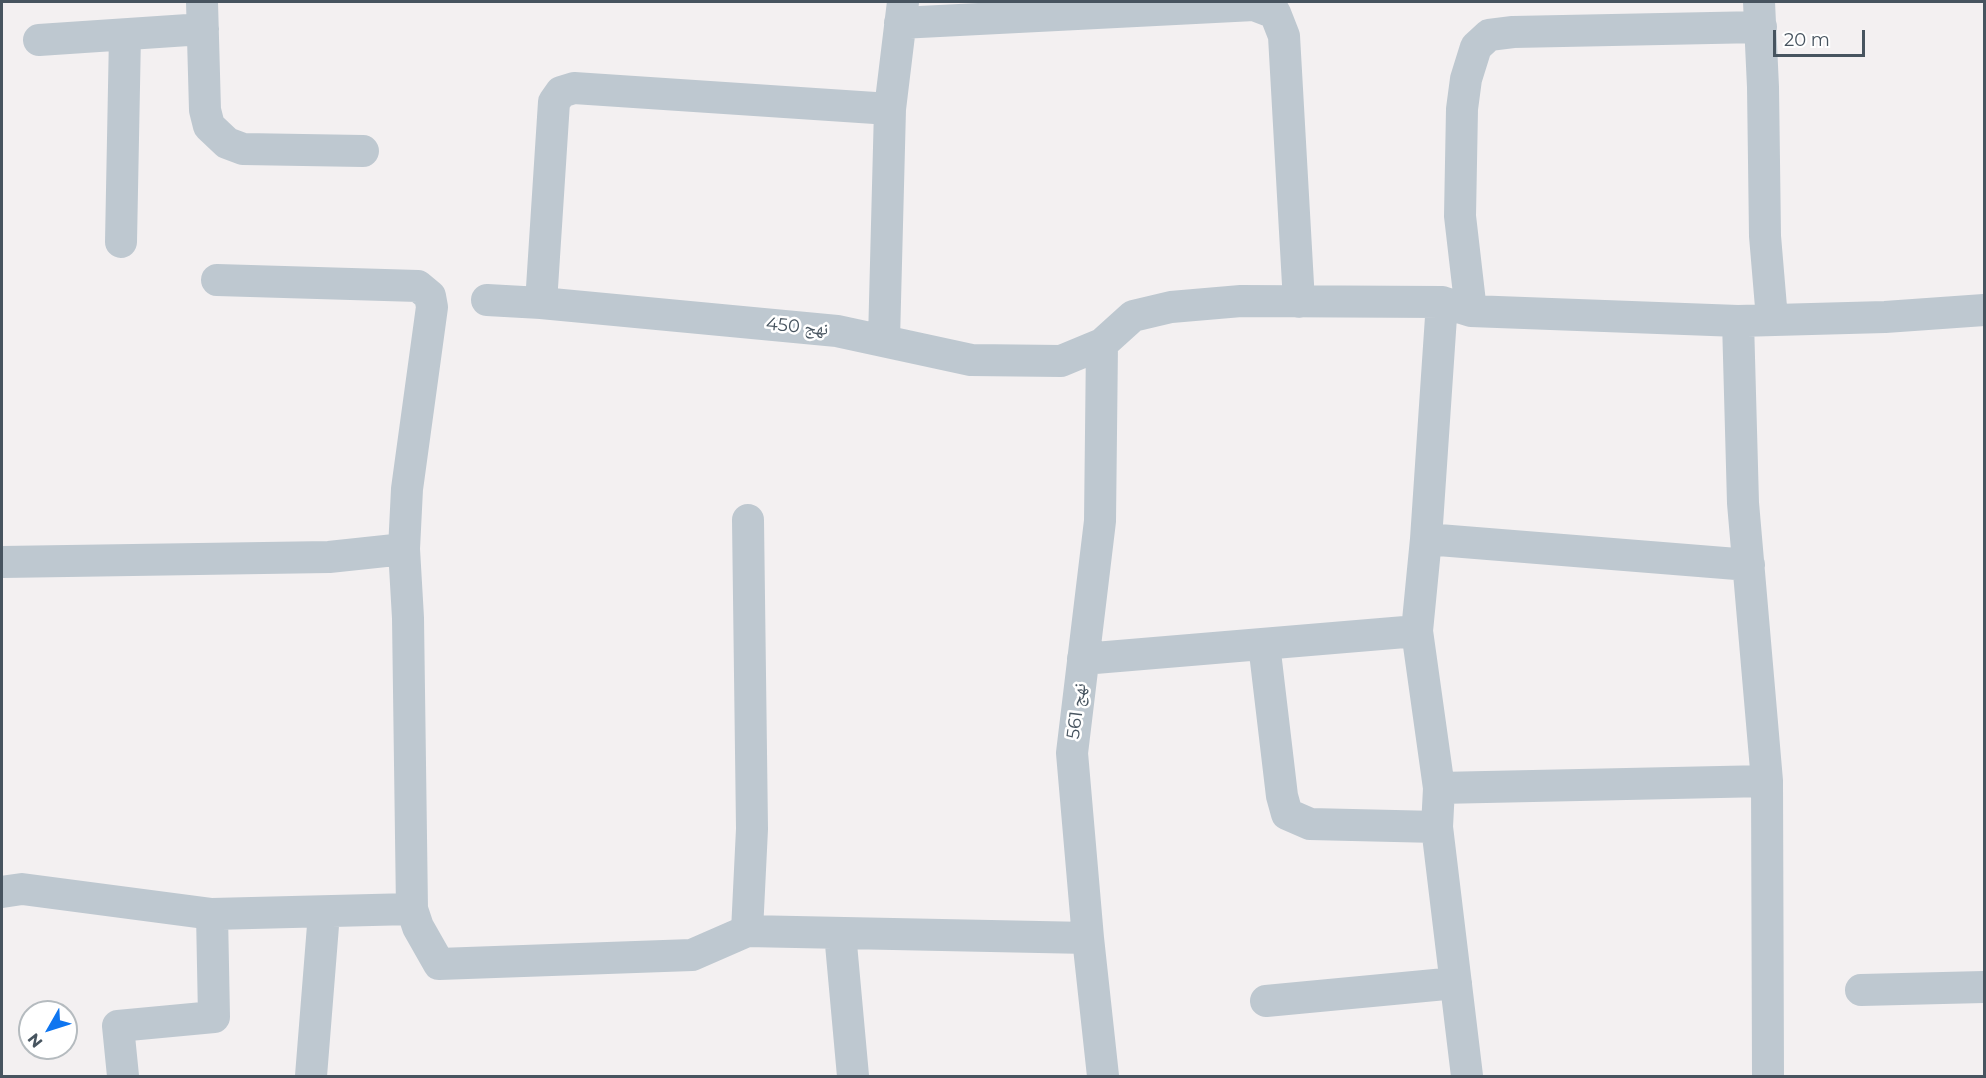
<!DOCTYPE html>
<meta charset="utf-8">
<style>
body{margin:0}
#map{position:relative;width:1986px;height:1078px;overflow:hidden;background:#f3f0f1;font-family:Montserrat,sans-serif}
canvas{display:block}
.frame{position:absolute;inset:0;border:3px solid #47545f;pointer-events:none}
.north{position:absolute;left:18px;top:1000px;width:60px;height:60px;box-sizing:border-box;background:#fff;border:2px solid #b5bbbf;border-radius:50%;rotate:231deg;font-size:16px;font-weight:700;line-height:24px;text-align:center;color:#47545f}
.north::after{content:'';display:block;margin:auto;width:21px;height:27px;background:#0e75f0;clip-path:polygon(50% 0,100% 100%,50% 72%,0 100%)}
.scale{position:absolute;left:1773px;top:30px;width:92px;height:27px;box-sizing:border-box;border:3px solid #47545f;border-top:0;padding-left:8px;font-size:18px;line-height:21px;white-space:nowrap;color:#47545f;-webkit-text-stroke:4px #fff;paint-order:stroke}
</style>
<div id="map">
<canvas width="1986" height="1078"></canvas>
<div class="frame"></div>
<div class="north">N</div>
<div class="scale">20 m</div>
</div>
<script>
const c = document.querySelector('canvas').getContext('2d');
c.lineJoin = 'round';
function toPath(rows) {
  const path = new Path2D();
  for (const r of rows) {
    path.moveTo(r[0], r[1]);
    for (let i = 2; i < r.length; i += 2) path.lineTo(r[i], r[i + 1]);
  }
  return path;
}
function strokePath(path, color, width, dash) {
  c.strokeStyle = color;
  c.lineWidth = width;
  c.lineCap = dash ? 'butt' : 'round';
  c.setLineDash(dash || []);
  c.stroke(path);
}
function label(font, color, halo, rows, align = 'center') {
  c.font = font + ' Montserrat,"Noto Naskh Arabic",sans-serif';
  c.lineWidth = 5;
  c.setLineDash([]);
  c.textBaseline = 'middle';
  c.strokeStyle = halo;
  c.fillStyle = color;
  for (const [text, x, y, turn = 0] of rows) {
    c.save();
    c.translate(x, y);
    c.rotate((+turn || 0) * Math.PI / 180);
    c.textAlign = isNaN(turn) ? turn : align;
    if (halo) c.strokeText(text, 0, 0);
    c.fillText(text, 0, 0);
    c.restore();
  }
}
const minor = toPath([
 [202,2,205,110,209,126,227,143,243,149,363,151],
 [1759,2,1763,87,1765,236,1772,319],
 [900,23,1254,5,1275,13,1284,36,1299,302],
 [39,40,203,29],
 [121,242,125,35],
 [487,300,541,303,837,331,971,360,1061,361,1102,344,1133,316,1171,307,1241,301,1442,302,1471,311,1738,321,1885,317,1984,310],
 [1442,302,1426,539,1417,631,1439,788,1437,827,1467,1076],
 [541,303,554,102,561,92,574,88,890,109],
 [1471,311,1460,216,1462,109,1466,79,1476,47,1489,35,1513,32,1761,27],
 [1738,321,1743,503,1767,781,1768,1076],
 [884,340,890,109,903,2],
 [1102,344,1100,521,1072,753,1088,938,1103,1076],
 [1426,539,1749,565],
 [404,549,408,618,412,909,418,927,439,964,692,955,747,931,1088,938],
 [2,562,329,557,404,549,407,489,432,307,430,296,418,286,217,280],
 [1264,644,1282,796,1287,814,1310,824,1437,827],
 [1083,659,1417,631],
 [1439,788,1767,781],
 [2,892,22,889,212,914,412,909],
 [747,931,752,829,748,520],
 [840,933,853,1076],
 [1861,990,1984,987],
 [1266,1001,1456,983],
 [123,1076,118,1026,214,1017,212,914],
 [311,1076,324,913]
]);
const streetNames = [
 ["نهج 450",797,327,5],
 ["نهج 561",1077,711,-83]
];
strokePath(minor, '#bec8d0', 32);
label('18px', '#47545f', '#fff', streetNames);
</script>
